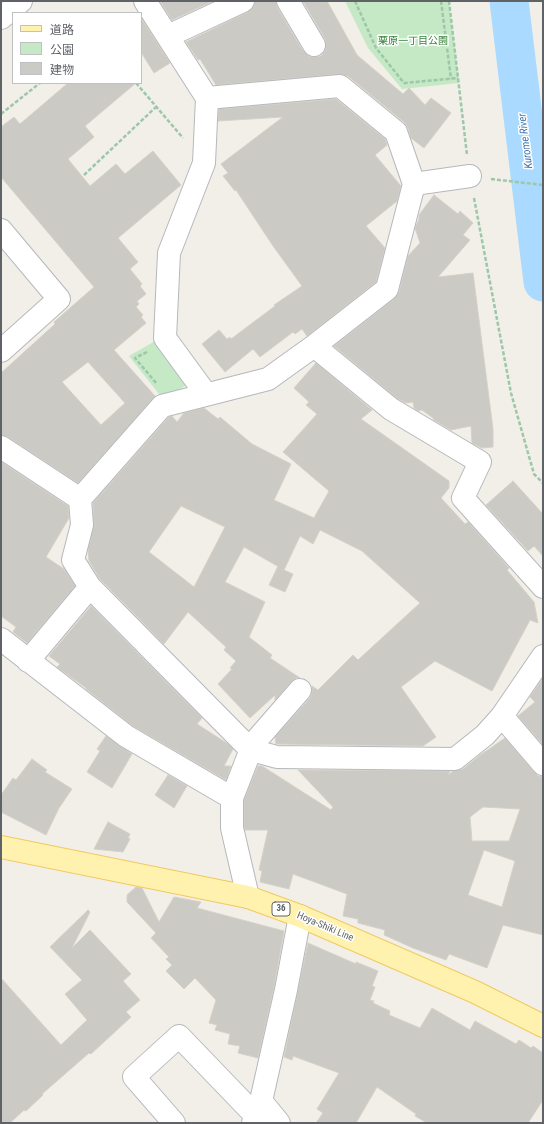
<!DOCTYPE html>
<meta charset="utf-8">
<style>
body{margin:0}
#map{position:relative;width:544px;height:1124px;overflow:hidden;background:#f1efe8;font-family:"Roboto Condensed","Noto Sans JP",sans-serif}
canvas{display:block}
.frame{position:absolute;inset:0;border:2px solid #5f6368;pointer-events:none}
.legend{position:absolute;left:12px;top:12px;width:130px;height:72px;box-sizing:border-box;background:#fff;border:1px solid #bfc1c3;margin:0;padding:5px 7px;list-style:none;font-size:12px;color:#5f6368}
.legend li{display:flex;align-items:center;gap:8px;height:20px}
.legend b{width:20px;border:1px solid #bfc1c3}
</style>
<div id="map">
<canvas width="544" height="1124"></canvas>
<div class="frame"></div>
<ul class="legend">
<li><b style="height:5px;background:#fff2af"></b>道路</li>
<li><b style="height:11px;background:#c5e8c5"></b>公園</li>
<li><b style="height:11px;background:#cccac5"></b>建物</li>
</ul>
</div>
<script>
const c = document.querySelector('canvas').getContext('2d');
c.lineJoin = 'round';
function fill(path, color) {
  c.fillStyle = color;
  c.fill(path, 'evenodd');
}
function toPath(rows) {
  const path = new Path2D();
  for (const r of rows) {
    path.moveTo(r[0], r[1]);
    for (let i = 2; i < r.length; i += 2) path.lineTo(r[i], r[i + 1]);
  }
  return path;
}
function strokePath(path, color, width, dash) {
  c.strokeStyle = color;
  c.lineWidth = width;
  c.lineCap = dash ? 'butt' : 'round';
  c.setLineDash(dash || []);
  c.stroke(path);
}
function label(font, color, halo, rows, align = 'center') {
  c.font = font + ' "Roboto Condensed","Noto Sans JP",sans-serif';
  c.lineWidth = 3;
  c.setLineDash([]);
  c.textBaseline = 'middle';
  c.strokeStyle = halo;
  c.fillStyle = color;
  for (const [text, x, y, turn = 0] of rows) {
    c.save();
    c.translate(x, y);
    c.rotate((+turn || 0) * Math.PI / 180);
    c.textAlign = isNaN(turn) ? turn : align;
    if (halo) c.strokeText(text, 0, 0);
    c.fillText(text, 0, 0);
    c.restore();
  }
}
const green = toPath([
 [345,1,449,1,459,83,402,89,368,48],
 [157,340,190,383,163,399,129,356]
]);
const river = toPath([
 [509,1,543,282]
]);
const building = toPath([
 [160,1,213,1,172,20,160,1],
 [255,1,276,1,277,7,303,51,308,56,314,57,321,56,325,51,326,44,325,39,303,1,327,1,357,55,403,94,409,88,425,105,431,98,451,113,424,148,411,138,408,128,404,122,348,76,339,74,216,85,200,59,198,60,186,42,248,12,253,8,255,1],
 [141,18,170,63,154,73,141,52,141,18],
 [68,83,136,83,85,126,94,137,68,159,90,186,116,164,125,174,153,151,181,185,118,238,138,262,130,269,142,284,140,286,146,294,137,301,139,304,136,307,143,315,141,317,146,323,114,350,155,396,78,483,8,437,1,435,1,373,55,324,54,322,94,287,1,177,1,127,14,117,20,124,68,83],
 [88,362,125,403,101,425,62,382,88,362],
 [336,99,385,139,387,145,375,155,401,186,397,201,366,226,385,248,376,282,307,336,302,329,295,334,293,332,260,357,253,349,225,372,202,344,219,330,227,339,230,337,231,339,275,306,274,305,302,286,273,246,236,190,235,191,223,176,228,173,221,164,283,117,218,121,219,109,336,99],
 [434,195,458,214,460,211,473,223,463,235,470,240,438,277,473,273,493,429,493,447,482,448,472,443,471,426,451,430,434,420,433,418,422,410,418,411,414,408,413,402,406,403,398,399,334,346,395,298,399,292,408,256,420,243,415,228,419,219,419,215,434,195],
 [316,363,372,410,361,419,449,481,449,488,441,498,465,524,468,522,509,568,507,570,534,602,538,623,530,620,492,691,435,661,401,687,436,737,423,746,276,744,275,737,310,698,312,692,312,686,318,690,353,655,358,660,420,603,362,551,320,530,313,544,300,536,284,570,293,574,285,592,269,585,278,566,279,567,244,547,225,582,265,602,249,637,272,655,270,658,300,678,296,678,291,682,275,700,275,695,250,718,218,684,232,669,230,668,236,661,224,650,226,647,188,612,164,644,100,579,89,561,88,550,94,524,93,503,169,417,172,416,177,422,184,413,204,408,218,419,220,417,252,444,291,464,274,500,314,518,329,491,283,452,317,414,306,405,309,402,294,388,316,363],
 [181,506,225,527,194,587,149,552,181,506],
 [1,462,68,506,69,518,46,557,64,569,75,586,27,643,13,632,16,627,1,616,1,462],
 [513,481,543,514,543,556,534,546,528,551,486,505,513,481],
 [91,606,202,718,197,724,228,744,233,749,224,766,231,766,226,780,133,726,86,689,86,688,57,667,60,664,49,656,91,606],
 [543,678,543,745,518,716,535,702,530,697,543,678],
 [106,736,132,754,112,788,87,772,100,751,97,749,106,736],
 [505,738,534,772,538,776,543,776,543,935,503,925,487,968,449,954,446,960,413,948,384,935,385,930,358,923,358,919,343,916,347,894,293,874,289,889,260,882,262,871,259,870,268,830,245,830,244,827,244,800,258,766,262,766,331,810,333,807,298,770,450,771,448,775,453,771,463,769,479,756,505,738],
 [483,807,520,809,509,841,472,841,470,817,483,807],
 [484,850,515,861,502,907,468,895,484,850],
 [32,759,47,770,45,772,72,789,59,808,46,835,1,812,1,795,13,778,16,780,32,759],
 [168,775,187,786,174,808,155,795,168,775],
 [108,822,130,834,128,838,130,839,123,852,94,849,108,822],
 [136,887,142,888,159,922,174,897,201,902,197,908,284,931,274,987,258,1058,238,1053,240,1046,228,1044,230,1034,215,1030,217,1025,209,1023,216,1000,195,978,184,989,166,971,172,965,166,959,169,957,151,938,156,933,127,902,127,895,136,887],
 [88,910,90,912,72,948,90,930,131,974,123,981,140,1000,126,1012,131,1017,91,1054,89,1053,42,1094,43,1095,26,1111,24,1110,10,1123,1,1123,1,978,61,1045,87,1020,65,994,82,980,50,947,88,910],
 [308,943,356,964,356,962,378,971,372,986,375,987,370,1000,374,1001,373,1003,390,1011,389,1015,420,1028,432,1008,470,1030,475,1021,516,1044,519,1040,531,1048,533,1046,543,1053,543,1100,528,1123,427,1123,415,1116,416,1114,377,1087,356,1123,316,1123,323,1113,317,1109,339,1073,293,1056,292,1060,284,1057,308,943]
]);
const path = toPath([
 [355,1,376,48,404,83,458,78],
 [441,1,451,79],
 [449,1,467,155],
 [136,83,183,138],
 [1,114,40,83],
 [84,175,156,107],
 [491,179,543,185],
 [474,198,511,393,534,474,543,483],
 [147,352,135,358,157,384]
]);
const street = toPath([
 [145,1,207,98,204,163,169,253,165,338,206,394],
 [288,1,314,45],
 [1,18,21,1],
 [168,36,243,1],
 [414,184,470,176],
 [1,230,59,299,1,351],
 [314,346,391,409,480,462,463,498,543,587],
 [1,447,80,499,82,525,73,560,90,587,28,661],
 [80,499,162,406,268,379,314,346,387,289,414,184,396,132,340,86,207,98],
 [90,587,251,750,277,757,455,759,485,735,502,716,543,656],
 [1,639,126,736,232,798],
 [502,716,543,764],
 [248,897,232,828,232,798,253,744,300,690],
 [261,1101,279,1123],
 [174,1123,134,1077,179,1036,255,1115],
 [253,1123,261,1101,286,990,300,916]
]);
const primary = toPath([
 [1,847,248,897,300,916,475,992,543,1026]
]);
const shields = [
 [281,909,18]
];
const shieldNames = [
 ["36",281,909]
];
const parkNames = [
 ["栗原一丁目公園",413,41]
];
const streetNames = [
 ["Hoya-Shiki Line",325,927,23]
];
const waterNames = [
 ["Kurome River",526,141,-97]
];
fill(green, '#c5e8c5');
strokePath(river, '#aadaff', 39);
fill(building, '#cccac5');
strokePath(building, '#d6d1c6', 1);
strokePath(street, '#b5b8bc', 24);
strokePath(primary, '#f2c960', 24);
strokePath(path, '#9cc7a9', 2.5, [4, 2]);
strokePath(street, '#fff', 22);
strokePath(primary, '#fff2af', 22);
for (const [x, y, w] of shields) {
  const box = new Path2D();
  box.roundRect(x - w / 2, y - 7, w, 14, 3);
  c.fillStyle = '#fff';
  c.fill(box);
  strokePath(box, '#5f6368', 1);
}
label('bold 9px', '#5f6368', null, shieldNames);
label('10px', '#348238', '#fff', parkNames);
label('10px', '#5f6368', '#fff', streetNames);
label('italic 11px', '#4174aa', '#fff', waterNames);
</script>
